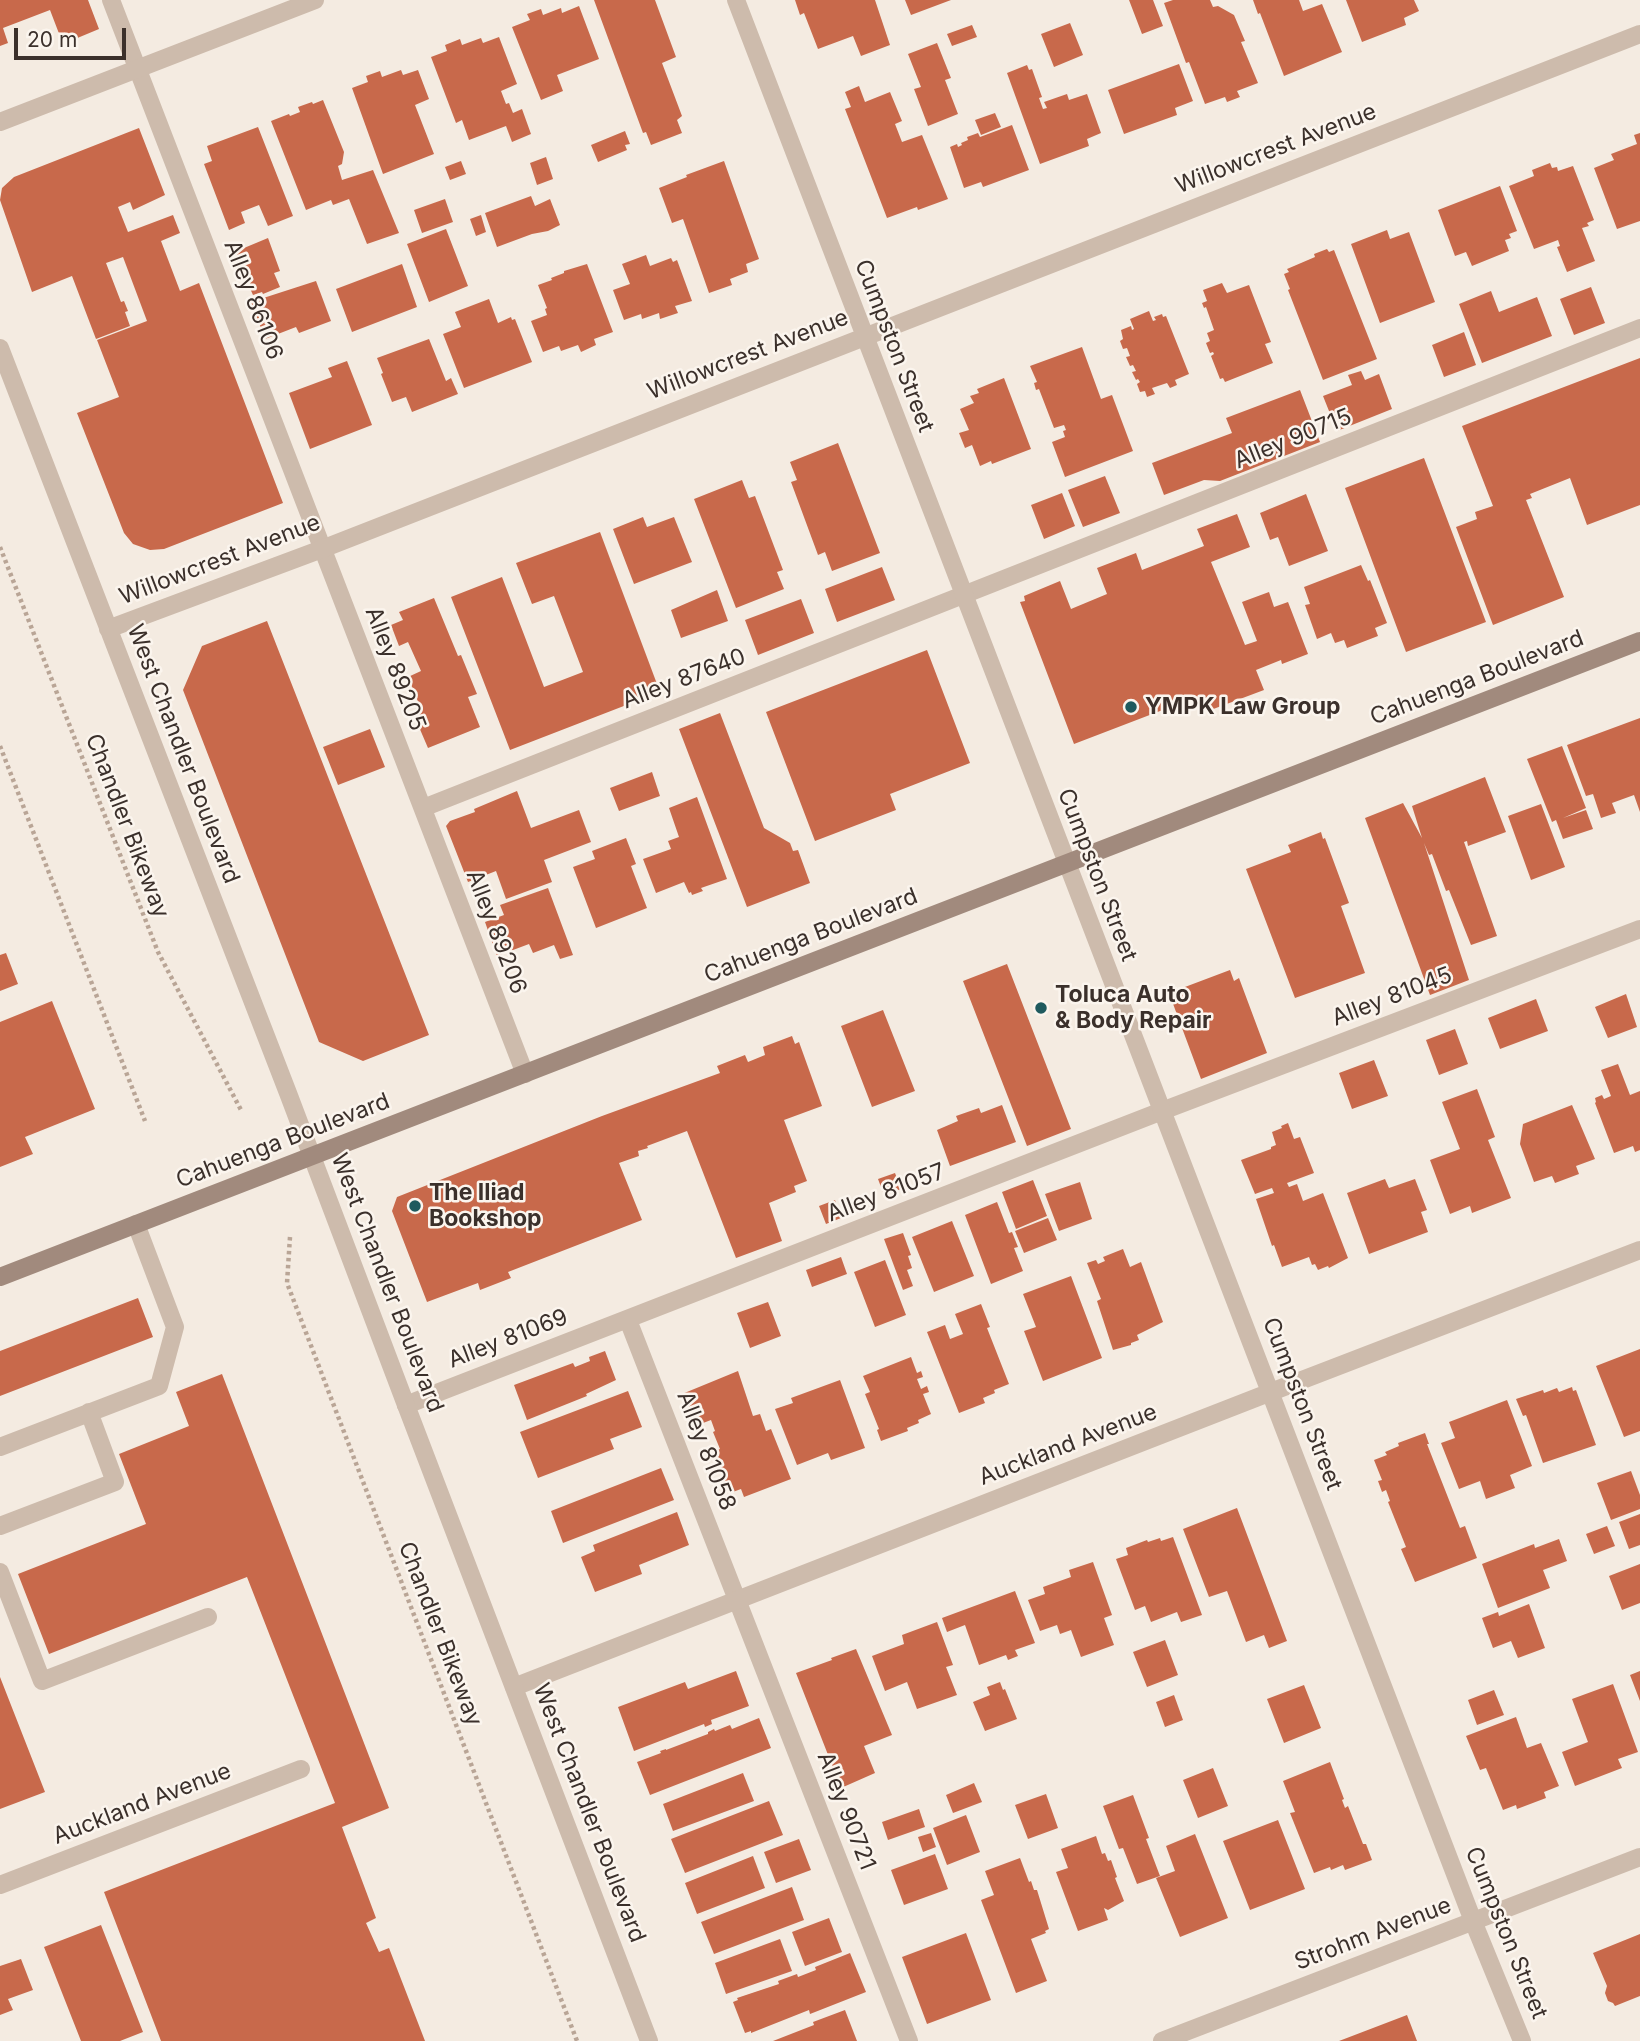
<!DOCTYPE html>
<style>
body{margin:0}
#map{position:relative;width:1640px;height:2041px;overflow:hidden;background:#f4ebe1;font-family:Inter,sans-serif}
canvas{display:block}
.scale{position:absolute;left:14px;top:28px;width:112px;height:32px;box-sizing:border-box;border:4px solid #3b302b;border-top:0;padding-left:9px;font-size:21px;line-height:24px;white-space:nowrap;color:#3b302b;-webkit-text-stroke:5px #fbf5ee;paint-order:stroke}
</style>
<div id="map">
<canvas width="1640" height="2041"></canvas>
<div class="scale">20 m</div>
</div>
<script>
const c = document.querySelector('canvas').getContext('2d');
c.lineJoin = 'round';
function fill(path, color) {
  c.fillStyle = color;
  c.fill(path, 'evenodd');
}
function toPath(rows) {
  const path = new Path2D();
  for (const r of rows) {
    path.moveTo(r[0], r[1]);
    for (let i = 2; i < r.length; i += 2) path.lineTo(r[i], r[i + 1]);
  }
  return path;
}
function strokePath(path, color, width, dash) {
  c.strokeStyle = color;
  c.lineWidth = width;
  c.lineCap = dash ? 'butt' : 'round';
  c.setLineDash(dash || []);
  c.stroke(path);
}
function label(font, color, halo, rows, align = 'center') {
  c.font = font + ' Inter,sans-serif';
  c.lineWidth = 5;
  c.setLineDash([]);
  c.textBaseline = 'middle';
  c.strokeStyle = halo;
  c.fillStyle = color;
  for (const [text, x, y, turn = 0] of rows) {
    c.save();
    c.translate(x, y);
    c.rotate((+turn || 0) * Math.PI / 180);
    c.textAlign = isNaN(turn) ? turn : align;
    if (halo) c.strokeText(text, 0, 0);
    c.fillText(text, 0, 0);
    c.restore();
  }
}
const building = toPath([
 [0,0,88,0,99,29,63,44,50,10,3,28,8,43,0,46],
 [594,0,655,0,676,57,662,63,682,116,677,120,682,133,651,145,646,132,643,133],
 [795,0,875,0,890,45,861,56,853,36,818,49,804,13,800,15],
 [905,0,951,0,911,15],
 [1129,0,1153,0,1163,26,1142,34],
 [1173,0,1210,0,1213,7,1218,6,1234,15,1245,41,1241,42,1258,83,1237,91,1240,97,1227,102,1225,97,1205,104,1189,62,1186,63,1164,3],
 [1253,0,1299,0,1303,11,1322,4,1342,52,1284,76,1260,13,1258,14],
 [1346,0,1414,0,1419,11,1404,18,1406,25,1362,42],
 [579,6,599,59,557,75,563,91,541,100,512,27,530,20,527,14,541,9,543,15,561,8,562,13],
 [1070,23,1083,55,1054,67,1041,34],
 [972,25,977,37,952,46,947,34],
 [499,37,517,84,501,91,506,104,509,103,513,113,522,109,531,134,512,142,506,126,469,140,462,120,456,123,431,57,447,51,445,45,460,39,462,45,481,38,483,43],
 [937,43,951,78,945,80,958,114,928,126,914,89,921,87,908,54],
 [1179,64,1193,101,1175,108,1177,115,1124,134,1108,90],
 [1027,65,1029,70,1032,69,1042,97,1039,98,1043,109,1047,108,1044,102,1067,94,1069,100,1087,94,1101,133,1087,139,1089,146,1040,164,1007,73],
 [401,70,403,75,418,70,429,99,415,105,434,154,383,174,352,88,368,82,366,76,380,71,382,77],
 [859,86,865,102,890,92,902,121,895,124,902,142,922,135,948,199,918,210,917,207,887,218,845,109,851,107,845,92],
 [323,100,344,152,342,164,338,166,342,180,373,170,399,233,367,244,349,199,333,205,331,200,306,210,271,121,289,114,290,116,300,112,298,107,312,102,313,104],
 [995,113,1001,127,981,135,975,120],
 [1012,125,1029,170,983,187,981,182,964,188,950,147,957,144,958,147,962,145,961,143,968,140,967,137,978,133,980,137],
 [258,127,293,216,268,226,259,205,241,212,245,223,229,230,204,164,212,161,207,146],
 [139,128,165,195,133,210,130,202,118,207,128,232,173,215,180,233,161,241,180,291,199,283,283,503,164,549,150,550,133,544,124,533,77,413,119,397,97,340,147,321,123,257,106,263,121,302,124,301,128,311,125,312,130,326,96,339,72,276,32,292,0,200,2,188,14,177],
 [625,131,630,144,625,145,627,150,598,162,591,145],
 [1640,133,1640,221,1617,229,1594,168,1614,160,1611,154,1637,144,1634,135],
 [546,157,553,179,537,185,530,163],
 [461,161,466,174,450,180,445,167],
 [724,161,759,259,746,264,748,272,730,279,732,285,709,293,683,219,672,223,659,188,687,177,686,175],
 [1550,163,1552,168,1557,167,1558,171,1573,166,1594,220,1587,223,1589,226,1582,228,1595,261,1567,272,1557,247,1560,246,1558,240,1534,249,1509,186,1534,176,1532,170],
 [1500,186,1517,231,1509,234,1511,238,1505,240,1509,251,1472,266,1466,252,1455,256,1438,210],
 [531,196,535,206,550,199,560,225,548,231,532,234,497,247,485,213],
 [445,199,453,222,422,233,414,210],
 [481,215,486,232,476,236,470,219],
 [446,229,468,286,429,302,407,244],
 [1387,230,1390,239,1409,232,1435,302,1380,323,1351,244],
 [268,238,280,271,274,273,280,287,263,294,262,292,253,295,248,284,245,285,232,253],
 [1327,249,1329,252,1334,250,1377,359,1323,380,1288,290,1290,289,1284,274,1289,272,1287,269,1315,257,1314,254],
 [646,255,650,266,671,258,673,262,677,260,692,301,675,306,678,313,660,319,659,313,642,319,641,314,624,320,613,290,630,284,622,264],
 [402,264,417,307,352,332,336,289],
 [587,264,613,332,594,339,596,345,581,352,578,345,561,351,559,346,543,352,531,321,547,315,545,309,547,308,538,285,552,280,551,278,564,273,564,271],
 [316,281,331,321,299,333,296,327,265,339,251,302],
 [1222,283,1227,293,1249,285,1271,342,1265,344,1273,363,1225,382,1223,378,1220,379,1211,356,1214,354,1213,352,1210,353,1206,343,1210,341,1207,333,1214,330,1206,307,1204,308,1202,303,1207,301,1203,290],
 [1591,287,1605,323,1574,335,1560,299],
 [1491,291,1499,312,1537,297,1552,336,1482,363,1459,304],
 [489,299,498,323,511,317,512,320,515,319,532,362,464,388,443,334,461,327,455,312],
 [1149,311,1153,321,1156,320,1154,317,1162,314,1163,317,1166,316,1189,374,1175,380,1177,385,1170,388,1167,383,1152,388,1155,394,1147,397,1145,391,1140,392,1137,384,1140,382,1138,379,1136,380,1132,372,1136,371,1133,365,1130,366,1126,357,1130,356,1127,348,1123,349,1120,341,1123,339,1121,330,1131,326,1132,330,1134,329,1130,319],
 [1464,332,1476,365,1444,377,1432,345],
 [429,339,446,381,451,378,458,394,412,412,406,397,392,402,381,374,383,373,377,358],
 [1082,347,1101,399,1112,395,1133,451,1065,477,1052,442,1065,437,1063,431,1066,430,1064,425,1054,428,1039,389,1036,390,1034,383,1037,382,1030,366],
 [1640,358,1640,505,1587,525,1570,478,1530,494,1532,498,1526,500,1564,597,1493,625,1456,527,1477,519,1475,512,1493,506,1462,426],
 [347,361,372,425,310,449,289,393,332,377,328,368],
 [1361,371,1365,380,1379,374,1392,409,1337,431,1323,396,1352,385,1348,375],
 [1004,378,1031,449,992,464,991,461,980,466,972,445,965,448,959,433,969,430,960,409,974,403,970,396,979,393,977,389],
 [1300,390,1320,442,1220,481,1204,480,1164,495,1152,463,1232,433,1226,418],
 [838,443,880,553,832,571,825,552,818,555,791,482,797,480,790,462],
 [1424,458,1486,622,1406,652,1345,488],
 [1105,476,1120,513,1083,527,1068,490],
 [742,480,749,498,755,496,783,570,777,572,784,589,736,608,694,499],
 [1062,493,1075,526,1044,539,1031,505],
 [1306,494,1328,551,1289,566,1278,537,1270,540,1260,513],
 [1237,514,1250,547,1211,562,1245,645,1257,641,1242,602,1269,592,1274,607,1288,602,1308,654,1282,664,1281,660,1256,670,1264,690,1200,714,1194,698,1074,744,1020,602,1025,601,1024,596,1060,581,1071,609,1107,594,1097,568,1136,553,1142,570,1204,546,1197,529],
 [643,517,647,527,674,517,692,562,634,584,613,529],
 [600,532,660,692,510,750,451,597,502,577,544,687,583,672,554,596,532,604,516,563],
 [1361,565,1368,581,1370,580,1387,623,1375,628,1378,636,1347,648,1344,640,1335,643,1331,633,1317,639,1305,605,1310,604,1304,587],
 [882,567,895,600,837,622,825,589],
 [717,590,728,621,681,638,671,610],
 [434,598,458,656,461,655,477,694,468,697,480,727,428,748,413,713,421,709,408,677,421,671,408,642,399,646,391,625,403,620,399,612],
 [801,599,814,633,758,655,745,620],
 [267,621,429,1035,363,1061,319,1042,183,690,202,646],
 [927,650,970,763,890,794,896,810,815,841,766,712],
 [720,713,764,828,790,843,793,851,798,850,810,883,747,907,679,729],
 [1640,718,1640,812,1634,795,1612,803,1616,813,1601,818,1593,794,1586,796,1567,745],
 [370,729,385,767,338,785,323,747],
 [1562,746,1586,808,1563,818,1586,810,1593,829,1563,839,1556,820,1552,822,1527,759],
 [652,772,660,796,619,811,610,788],
 [1485,777,1506,832,1468,846,1467,841,1464,842,1497,936,1471,945,1449,890,1446,891,1432,854,1429,855,1424,843,1469,980,1430,995,1365,818,1403,803,1422,838,1412,806],
 [517,791,531,828,579,810,591,842,544,860,552,882,506,899,496,871,468,882,446,826,450,821,475,812,474,809],
 [697,797,727,879,701,888,703,891,692,895,691,892,689,893,684,882,656,893,643,859,671,849,668,841,679,837,669,808],
 [1541,804,1565,867,1531,880,1508,816],
 [1321,832,1323,839,1325,838,1349,903,1341,906,1365,973,1295,998,1246,869,1291,852,1288,845],
 [626,838,636,864,631,866,647,908,596,928,573,867,595,859,592,851],
 [548,888,573,955,560,959,554,945,533,953,529,944,497,956,485,922,504,915,500,905],
 [6,953,18,984,0,991,0,955],
 [1007,964,1071,1129,1027,1146,963,981],
 [1230,970,1234,981,1239,978,1267,1053,1201,1079,1169,993],
 [1626,994,1637,1027,1608,1038,1595,1007],
 [1536,999,1548,1031,1500,1049,1488,1018],
 [52,1001,95,1109,25,1137,33,1154,0,1167,0,1022],
 [883,1010,915,1091,872,1107,841,1026],
 [1455,1029,1468,1064,1439,1075,1426,1040],
 [792,1036,795,1044,799,1042,822,1106,784,1120,807,1181,794,1186,796,1192,769,1203,782,1241,736,1258,687,1131,647,1146,648,1148,638,1151,639,1156,619,1163,642,1220,508,1272,511,1278,480,1290,478,1283,427,1302,392,1211,397,1197,602,1116,720,1073,717,1066,745,1055,748,1062,765,1055,763,1047],
 [1374,1060,1388,1096,1352,1109,1339,1073],
 [1618,1064,1630,1095,1640,1091,1640,1150,1635,1152,1633,1146,1614,1153,1595,1103,1596,1102,1595,1098,1602,1095,1604,1099,1611,1096,1601,1070],
 [1477,1089,1495,1137,1488,1140,1511,1198,1472,1213,1470,1206,1450,1214,1430,1160,1460,1149,1442,1102],
 [1002,1105,1016,1142,950,1166,937,1130,958,1121,956,1116,979,1108,981,1113],
 [1572,1105,1595,1159,1576,1166,1579,1174,1555,1183,1552,1176,1534,1182,1520,1144,1523,1124],
 [1288,1123,1294,1139,1300,1137,1314,1173,1287,1183,1289,1187,1297,1184,1303,1201,1323,1193,1348,1258,1329,1268,1328,1266,1318,1270,1315,1264,1312,1265,1309,1257,1282,1267,1274,1245,1272,1246,1256,1199,1274,1193,1272,1188,1255,1194,1241,1160,1271,1149,1271,1147,1276,1145,1272,1132,1282,1128,1281,1126],
 [895,1173,901,1189,884,1195,878,1179],
 [1385,1179,1389,1188,1415,1179,1427,1210,1421,1212,1428,1232,1369,1254,1347,1193],
 [1033,1180,1047,1216,1016,1229,1002,1192],
 [1080,1182,1092,1219,1059,1231,1045,1194],
 [835,1200,841,1218,826,1224,819,1206],
 [997,1202,1009,1233,1012,1232,1018,1247,1014,1248,1023,1271,991,1284,965,1215],
 [1048,1218,1057,1240,1024,1253,1015,1231],
 [952,1221,974,1276,934,1292,912,1237],
 [903,1233,911,1255,908,1256,912,1268,907,1270,913,1286,903,1290,884,1239],
 [1123,1249,1130,1267,1141,1262,1163,1322,1137,1335,1139,1340,1131,1343,1131,1345,1113,1350,1097,1301,1101,1299,1087,1263,1096,1260,1098,1264,1105,1261,1103,1257],
 [841,1257,847,1274,812,1287,806,1270],
 [885,1260,906,1315,875,1327,854,1272],
 [1071,1276,1102,1358,1043,1381,1024,1331,1036,1327,1023,1294],
 [138,1298,153,1337,0,1396,0,1351],
 [768,1302,781,1336,750,1348,737,1313],
 [981,1304,990,1327,987,1328,1009,1384,994,1390,995,1393,983,1398,985,1403,959,1413,927,1332,945,1325,950,1339,963,1334,955,1314],
 [1640,1349,1640,1431,1624,1437,1596,1366],
 [605,1351,616,1380,586,1394,587,1396,527,1420,514,1385,573,1363,575,1367,590,1361,589,1357],
 [911,1357,917,1373,921,1371,923,1377,917,1379,921,1389,927,1386,929,1392,923,1394,931,1414,918,1420,919,1423,907,1428,908,1431,881,1441,877,1430,879,1429,865,1394,870,1392,863,1376],
 [738,1371,753,1416,760,1414,766,1431,771,1429,791,1479,744,1497,741,1489,730,1493,728,1488,727,1488,713,1452,720,1449,713,1432,715,1431,711,1420,695,1426,682,1394],
 [222,1374,389,1808,342,1827,376,1918,366,1923,379,1952,389,1948,425,2041,161,2041,104,1892,335,1803,247,1577,49,1654,18,1574,146,1524,119,1454,189,1426,176,1392],
 [840,1380,865,1448,831,1460,828,1453,797,1465,775,1409,793,1403,791,1398],
 [1572,1387,1573,1391,1576,1390,1596,1445,1543,1463,1526,1415,1523,1416,1516,1399,1543,1390,1544,1393,1557,1388,1559,1392],
 [628,1391,642,1427,610,1439,614,1449,538,1478,520,1432],
 [1507,1400,1532,1466,1510,1475,1515,1488,1486,1499,1480,1481,1459,1489,1441,1443,1455,1438,1449,1422],
 [1425,1433,1429,1444,1427,1444,1460,1528,1465,1526,1477,1558,1415,1582,1401,1549,1406,1547,1388,1502,1390,1501,1386,1490,1382,1492,1378,1481,1382,1480,1374,1460,1387,1455,1385,1452,1399,1446,1398,1443],
 [661,1468,674,1500,563,1543,551,1511],
 [1631,1471,1640,1495,1640,1509,1611,1520,1597,1483],
 [1237,1508,1287,1641,1269,1648,1264,1635,1246,1642,1227,1591,1209,1597,1183,1529],
 [677,1512,689,1545,639,1565,642,1574,595,1592,581,1557,595,1551,593,1545],
 [1640,1514,1640,1545,1629,1549,1619,1522],
 [1607,1526,1615,1546,1594,1554,1586,1534],
 [1173,1537,1202,1615,1181,1622,1177,1612,1151,1622,1145,1606,1135,1610,1116,1559,1128,1555,1126,1548,1147,1540,1148,1542,1160,1538,1161,1541],
 [1559,1539,1567,1561,1543,1570,1550,1588,1498,1608,1482,1564,1534,1544,1535,1548],
 [1093,1562,1112,1615,1104,1618,1114,1645,1081,1657,1071,1630,1060,1634,1057,1625,1040,1631,1028,1600,1045,1594,1043,1587,1071,1577,1069,1570],
 [1640,1564,1640,1603,1622,1610,1609,1576],
 [1015,1591,1035,1643,1015,1650,1018,1656,1008,1660,1006,1655,979,1665,965,1625,947,1632,942,1618],
 [1529,1604,1545,1648,1518,1658,1511,1641,1493,1648,1482,1618,1498,1612,1499,1616],
 [937,1622,953,1665,946,1667,957,1695,917,1709,907,1682,885,1691,872,1656,904,1644,902,1635],
 [1165,1640,1178,1675,1147,1687,1133,1652],
 [856,1649,892,1735,864,1746,875,1773,841,1788,796,1673,832,1660,831,1658],
 [736,1671,749,1706,711,1720,712,1724,705,1727,704,1724,634,1751,618,1707,685,1682,688,1689],
 [1640,1671,1640,1701,1630,1675],
 [0,1677,45,1792,0,1809],
 [1000,1682,1003,1690,1005,1689,1017,1719,985,1731,973,1702,990,1695,987,1687],
 [1613,1684,1638,1752,1618,1759,1622,1768,1575,1786,1562,1752,1588,1742,1572,1699],
 [1304,1685,1321,1728,1284,1743,1267,1699],
 [1494,1690,1504,1715,1477,1725,1468,1700],
 [1174,1695,1183,1720,1165,1727,1156,1702],
 [1516,1717,1527,1748,1541,1743,1559,1786,1544,1792,1546,1798,1517,1809,1516,1805,1503,1810,1486,1768,1480,1770,1466,1736],
 [759,1718,771,1748,650,1795,637,1762,661,1753,660,1751,666,1749,666,1750,708,1734,708,1732,714,1729,715,1731,730,1725,732,1729],
 [1330,1762,1344,1799,1342,1800,1345,1808,1348,1806,1363,1844,1366,1844,1372,1860,1345,1870,1343,1865,1331,1870,1330,1867,1314,1873,1290,1813,1295,1812,1283,1781],
 [1213,1768,1228,1806,1198,1818,1183,1780],
 [743,1773,754,1801,673,1831,663,1804],
 [974,1783,982,1802,953,1813,946,1795],
 [1046,1794,1058,1828,1028,1839,1015,1805],
 [1133,1795,1149,1838,1146,1839,1160,1876,1137,1884,1123,1848,1119,1849,1103,1806],
 [769,1801,783,1835,685,1873,671,1839],
 [919,1809,925,1827,888,1840,882,1822],
 [966,1815,980,1852,947,1865,933,1828],
 [1278,1820,1305,1889,1250,1910,1223,1841],
 [931,1833,936,1847,923,1852,918,1837],
 [1195,1834,1228,1918,1180,1937,1156,1878,1175,1871,1166,1846],
 [1096,1836,1102,1854,1105,1853,1108,1861,1111,1860,1117,1877,1115,1878,1124,1901,1108,1910,1104,1908,1108,1920,1078,1931,1056,1872,1068,1868,1061,1849],
 [799,1839,811,1870,776,1883,764,1852],
 [935,1854,948,1889,904,1905,891,1870],
 [753,1856,765,1888,697,1914,685,1883],
 [1020,1858,1029,1882,1031,1881,1034,1890,1037,1890,1049,1929,1045,1931,1046,1933,1031,1939,1047,1981,1016,1993,981,1900,994,1895,985,1871],
 [792,1887,804,1920,714,1954,701,1922],
 [829,1918,842,1952,805,1966,792,1932],
 [101,1925,143,2032,120,2041,81,2041,44,1947],
 [966,1933,991,2000,927,2024,902,1957],
 [1640,1934,1640,1996,1615,2006,1613,2003,1608,2001,1605,1993,1607,1986,1593,1953],
 [780,1939,792,1971,726,1994,715,1963],
 [850,1953,866,1992,810,2014,809,2010,751,2033,751,2031,745,2033,733,2002,738,2000,737,1998,779,1984,778,1981,797,1974,798,1977,816,1970,815,1967],
 [21,1959,33,1990,8,1999,13,2010,0,2015,0,1966],
 [845,2010,857,2041,773,2041,814,2025,813,2022],
 [1407,2015,1417,2041,1339,2041]
]);
const path = toPath([
 [0,547,158,952,241,1110],
 [0,746,145,1121],
 [290,1237,287,1283,577,2041]
]);
const service = toPath([
 [111,0,525,1074],
 [423,808,1640,328],
 [628,1320,909,2041],
 [406,1405,1162,1111,1640,929],
 [0,1447,159,1386,175,1327,136,1224],
 [0,1526,115,1482,89,1412],
 [0,1572,42,1681,208,1617]
]);
const minor = toPath([
 [736,0,1473,1921,1522,2041],
 [0,122,315,0],
 [0,348,288,1093,406,1405],
 [108,629,322,549,1640,34],
 [514,1687,1271,1392,1640,1250],
 [0,1885,301,1769],
 [1162,2041,1640,1857]
]);
const tertiary = toPath([
 [406,1405,649,2041]
]);
const secondary = toPath([
 [0,1277,1640,641]
]);
const markers = [
 [1131,707,7,"#1f5a5e"],
 [1041,1008,7,"#1f5a5e"],
 [415,1206,7,"#1f5a5e"]
];
const streetNames = [
 ["Willowcrest Avenue",1276,149,-21],
 ["Alley 86106",253,300,69],
 ["Cumpston Street",894,346,69],
 ["Willowcrest Avenue",748,355,-21],
 ["Alley 90715",1293,439,-22],
 ["Willowcrest Avenue",220,560,-21],
 ["Alley 89205",395,669,69],
 ["Cahuenga Boulevard",1477,678,-21],
 ["Alley 87640",684,679,-21],
 ["West Chandler Boulevard",183,754,69],
 ["Chandler Bikeway",127,826,69],
 ["Cumpston Street",1097,875,69],
 ["Alley 89206",496,932,69],
 ["Cahuenga Boulevard",811,936,-21],
 ["Alley 81045",1392,997,-21],
 ["Cahuenga Boulevard",283,1141,-21],
 ["Alley 81057",886,1193,-21],
 ["West Chandler Boulevard",387,1283,69],
 ["Alley 81069",508,1339,-21],
 ["Cumpston Street",1302,1404,69],
 ["Auckland Avenue",1068,1445,-21],
 ["Alley 81058",706,1451,69],
 ["Chandler Bikeway",440,1634,69],
 ["Auckland Avenue",142,1804,-21],
 ["Alley 90721",846,1811,69],
 ["West Chandler Boulevard",589,1813,69],
 ["Cumpston Street",1506,1933,68],
 ["Strohm Avenue",1373,1934,-21]
];
const poiNames = [
 ["YMPK Law Group",1145,707],
 ["Toluca Auto",1055,995],
 ["& Body Repair",1055,1021],
 ["The Iliad",429,1193],
 ["Bookshop",429,1219]
];
fill(building, '#c8694b');
strokePath(path, '#b9a596', 4.5, [3.5, 3.5]);
strokePath(service, '#cdbbac', 18);
strokePath(minor, '#cdbbac', 18);
strokePath(tertiary, '#cdbbac', 18);
strokePath(secondary, '#a18a7d', 18);
for (const [x, y, r, color] of markers) {
  const dot = new Path2D();
  dot.arc(x, y, r, 0, 2 * Math.PI);
  c.fillStyle = color;
  c.fill(dot);
  strokePath(dot, '#fbf5ee', 2.5);
}
label('23px', '#3b302b', '#fbf5ee', streetNames);
label('bold 23px', '#3b302b', '#fbf5ee', poiNames, 'left');
</script>
